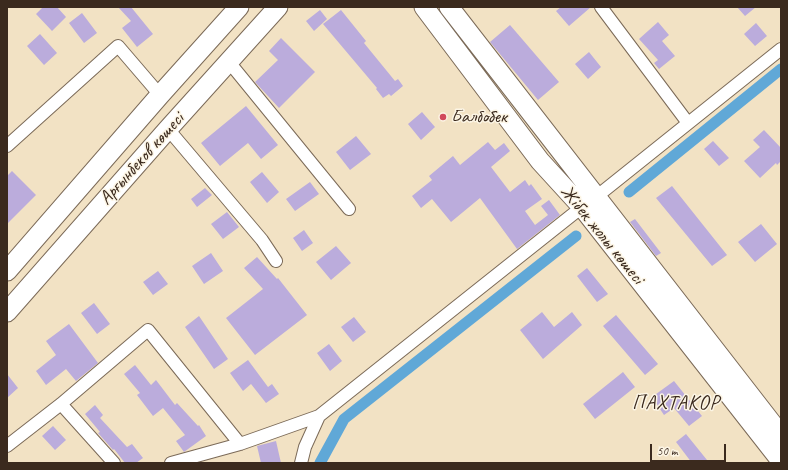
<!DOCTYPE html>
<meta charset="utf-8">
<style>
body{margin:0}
#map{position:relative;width:788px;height:470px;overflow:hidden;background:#f2e2c4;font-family:Caveat,sans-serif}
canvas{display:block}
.frame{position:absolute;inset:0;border:8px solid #3b2a1e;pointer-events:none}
.scale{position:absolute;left:650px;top:444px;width:76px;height:18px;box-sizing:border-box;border:2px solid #3b2a1e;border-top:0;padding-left:5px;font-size:12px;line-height:14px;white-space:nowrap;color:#3b2a1e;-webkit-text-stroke:3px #fcf5e5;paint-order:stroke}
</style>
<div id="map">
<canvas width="788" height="470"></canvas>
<div class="frame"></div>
<div class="scale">50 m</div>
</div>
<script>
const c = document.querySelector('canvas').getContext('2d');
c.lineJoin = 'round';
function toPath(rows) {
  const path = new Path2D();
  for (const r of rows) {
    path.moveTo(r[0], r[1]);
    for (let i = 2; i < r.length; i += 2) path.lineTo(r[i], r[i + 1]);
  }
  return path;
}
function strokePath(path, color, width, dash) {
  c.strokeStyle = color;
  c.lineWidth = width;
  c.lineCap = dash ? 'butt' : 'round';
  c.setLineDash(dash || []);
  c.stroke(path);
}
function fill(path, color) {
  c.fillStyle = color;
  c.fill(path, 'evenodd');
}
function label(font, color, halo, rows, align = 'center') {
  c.font = font + ' Caveat,sans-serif';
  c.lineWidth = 3;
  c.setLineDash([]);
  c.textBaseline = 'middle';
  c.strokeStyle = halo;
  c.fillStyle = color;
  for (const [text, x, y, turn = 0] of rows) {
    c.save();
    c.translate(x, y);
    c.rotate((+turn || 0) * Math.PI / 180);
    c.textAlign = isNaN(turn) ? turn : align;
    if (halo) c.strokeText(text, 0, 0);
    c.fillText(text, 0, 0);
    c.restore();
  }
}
const canal = toPath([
 [629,192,781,69],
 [320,463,344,419,576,236]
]);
const building = toPath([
 [43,7,57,7,66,17,52,31,36,14],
 [118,7,131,7,153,34,137,47,122,28,131,21],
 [561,7,591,7,569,26,556,11],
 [737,7,756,7,745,16],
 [320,10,327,19,314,31,306,21],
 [341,10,366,41,364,43,395,81,398,79,403,86,391,96,389,94,383,98,376,89,377,88,323,24],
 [82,13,97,33,84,43,69,23],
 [658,22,669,35,662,41,675,56,659,69,654,63,658,60,639,39],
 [756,23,767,36,755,46,744,34],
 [510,25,559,82,538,100,490,42],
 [40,34,57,53,44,65,27,46],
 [281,38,315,72,279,108,255,82,278,60,269,51],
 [589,52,601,67,588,79,575,64],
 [246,106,278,145,261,159,248,143,220,166,201,143],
 [422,112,435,127,421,140,408,124],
 [764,130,781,148,781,161,777,165,776,163,760,178,744,161,760,147,753,140],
 [356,136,371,154,350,170,336,152],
 [713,141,729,158,719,166,704,149],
 [488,142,495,150,504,143,510,151,491,167,510,192,525,180,529,186,531,184,542,199,525,211,535,225,548,215,541,206,549,200,560,215,517,249,480,198,451,222,432,199,421,208,412,196,432,180,429,176,453,156,460,165],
 [12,171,36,195,7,224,7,176],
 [262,172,279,192,267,203,250,182],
 [310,182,319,194,295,211,286,199],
 [672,186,727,255,712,266,656,198],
 [205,188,212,195,197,207,191,199],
 [227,212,239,227,223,239,211,224],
 [635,219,661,253,656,256,630,222],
 [761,224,777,244,755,262,738,242],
 [304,230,313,243,302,251,293,238],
 [336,246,351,263,331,280,316,262],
 [211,253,223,271,204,284,192,266],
 [257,257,277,279,278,278,307,315,255,355,226,318,263,289,244,268],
 [587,268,608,294,597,302,577,276],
 [158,271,168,284,153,295,143,282],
 [94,303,110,324,97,334,81,313],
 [542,312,554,327,572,312,582,325,543,359,520,330],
 [616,315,658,364,645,375,603,326],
 [199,316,228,359,214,369,185,327],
 [354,317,366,332,353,342,341,327],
 [69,324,98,363,76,381,66,369,46,385,36,371,56,355,46,341],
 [329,344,342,361,330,371,317,353],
 [248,360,268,387,272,384,279,394,266,403,251,384,243,391,230,373],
 [135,365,151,385,156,380,175,405,177,403,198,426,199,425,206,436,184,452,176,441,185,435,163,408,153,416,137,395,140,393,124,374],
 [623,372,635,387,595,419,583,404],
 [7,374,18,388,7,398],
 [674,381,702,416,689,426,674,408,664,415,652,397],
 [95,405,103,415,100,418,127,447,132,444,143,458,136,463,125,463,114,449,113,450,98,433,100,432,85,414],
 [53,426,66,440,55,450,42,436],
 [686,434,707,460,702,463,692,463,676,442],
 [276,441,281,463,261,463,257,446]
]);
const street = toPath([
 [601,7,688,123],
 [229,62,349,209],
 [168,129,262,240,276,261],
 [7,146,118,46,160,95],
 [596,197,781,49],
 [61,404,114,463],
 [7,446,61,404,148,330,240,444],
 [171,463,240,444,319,416],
 [301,463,305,447,319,416,582,207]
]);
const primary = toPath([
 [424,7,540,161,582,207,781,461],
 [449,7,781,435],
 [7,271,160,95,239,7],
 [7,312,168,129,278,7]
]);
const markers = [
 [443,117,4,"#d1495b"]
];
const poiNames = [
 ["Балбобек",451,117]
];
const streetNames = [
 ["Арғынбеков көшесі",142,159,-48],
 ["Жібек жолы көшесі",602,235,51]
];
const neighbourhoodNames = [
 ["ПАХТАКОР",676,404]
];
strokePath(canal, '#60a8d7', 11);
fill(building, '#bbacdc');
strokePath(street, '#7b6a58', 14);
strokePath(primary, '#7b6a58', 21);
strokePath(street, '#fff', 12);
strokePath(primary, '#fff', 19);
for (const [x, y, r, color] of markers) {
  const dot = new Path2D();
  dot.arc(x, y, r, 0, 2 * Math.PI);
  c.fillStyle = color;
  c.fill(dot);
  strokePath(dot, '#fcf5e5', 1.5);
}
label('19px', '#3b2a1e', '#fcf5e5', poiNames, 'left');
label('19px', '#3b2a1e', '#fcf5e5', streetNames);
c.letterSpacing = '1px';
label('20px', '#3b2a1e', '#fcf5e5', neighbourhoodNames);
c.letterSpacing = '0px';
</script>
